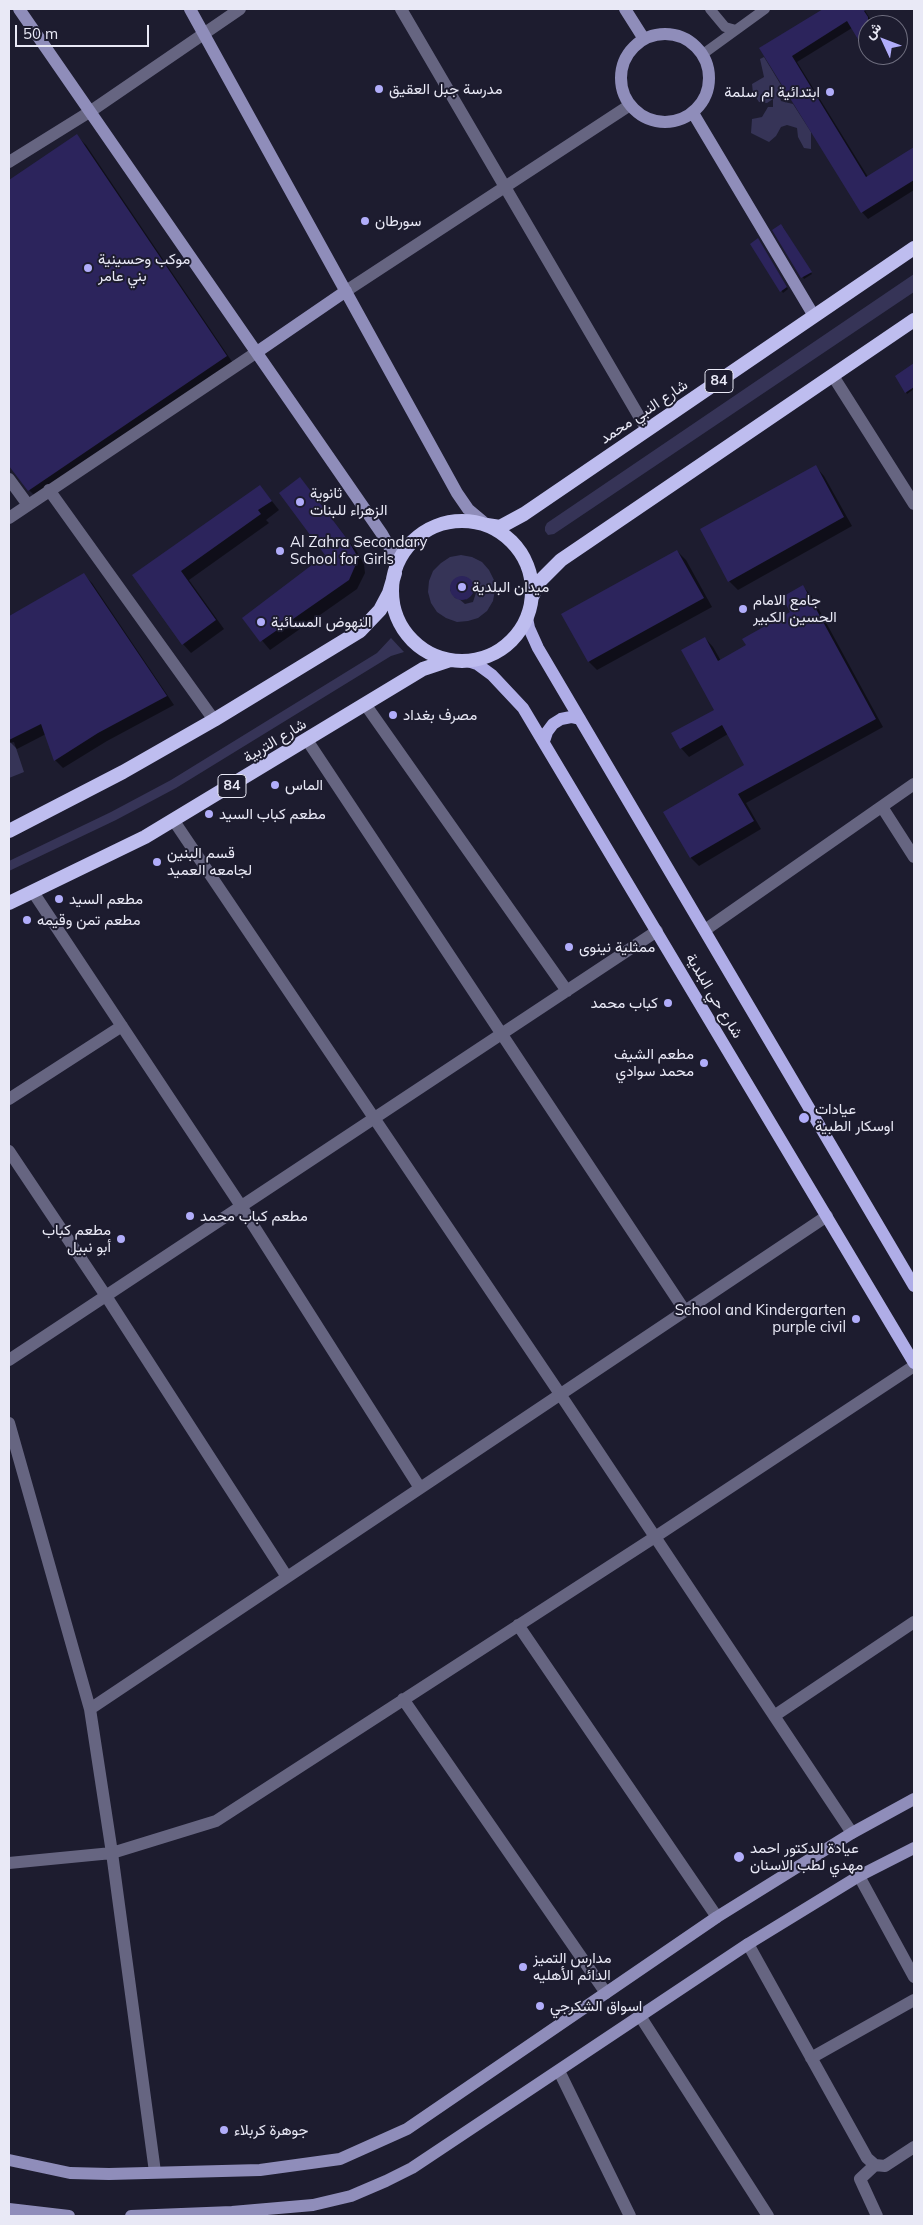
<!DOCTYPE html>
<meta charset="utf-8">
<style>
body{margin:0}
#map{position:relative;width:923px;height:2225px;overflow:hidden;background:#1d1c2f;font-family:Mulish,Vazirmatn,sans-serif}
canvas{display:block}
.frame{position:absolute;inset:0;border:10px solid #e9e9f6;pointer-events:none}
.north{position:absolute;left:858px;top:15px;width:50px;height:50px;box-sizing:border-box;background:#1d1c2f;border:1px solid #6f6e7f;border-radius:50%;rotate:313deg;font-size:14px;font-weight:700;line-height:20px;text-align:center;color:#e9e9f6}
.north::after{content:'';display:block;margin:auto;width:18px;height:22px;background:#b1adfa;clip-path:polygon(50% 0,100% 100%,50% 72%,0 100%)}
.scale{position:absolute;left:15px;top:25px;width:134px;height:22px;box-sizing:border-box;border:2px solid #e9e9f6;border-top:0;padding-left:6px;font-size:15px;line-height:18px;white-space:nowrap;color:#e9e9f6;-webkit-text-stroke:4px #1d1c2f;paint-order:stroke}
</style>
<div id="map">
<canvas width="923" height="2225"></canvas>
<div class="frame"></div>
<div class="north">ش</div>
<div class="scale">50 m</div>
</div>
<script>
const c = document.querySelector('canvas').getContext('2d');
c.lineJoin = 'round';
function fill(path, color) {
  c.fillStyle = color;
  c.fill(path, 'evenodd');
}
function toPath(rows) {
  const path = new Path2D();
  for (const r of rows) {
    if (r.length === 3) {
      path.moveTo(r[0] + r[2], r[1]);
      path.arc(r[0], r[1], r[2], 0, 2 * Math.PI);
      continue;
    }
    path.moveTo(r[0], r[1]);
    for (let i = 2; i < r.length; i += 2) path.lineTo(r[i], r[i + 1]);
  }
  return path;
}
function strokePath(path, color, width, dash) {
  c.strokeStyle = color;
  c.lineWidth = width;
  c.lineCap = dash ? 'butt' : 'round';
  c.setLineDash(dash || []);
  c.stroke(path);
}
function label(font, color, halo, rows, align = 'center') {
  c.font = font + ' Mulish,Vazirmatn,sans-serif';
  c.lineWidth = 4;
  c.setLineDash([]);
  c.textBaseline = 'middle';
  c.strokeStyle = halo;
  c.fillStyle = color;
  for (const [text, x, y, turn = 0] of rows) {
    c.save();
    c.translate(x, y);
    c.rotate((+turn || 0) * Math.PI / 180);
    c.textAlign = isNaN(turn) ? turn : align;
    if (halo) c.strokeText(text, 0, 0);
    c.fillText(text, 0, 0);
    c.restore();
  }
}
const green = toPath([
 [764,57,787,95,780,97,781,101,793,104,811,132,811,149,804,148,798,137,797,128,787,125,781,127,776,136,769,142,751,133,752,119,762,117,768,107,773,107,773,99,767,103,759,102,753,93,752,84,764,77,760,59],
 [914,274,914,292,554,534,548,535,545,531,545,527,547,523],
 [461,555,472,557,482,562,489,570,494,580,495,590,493,601,487,611,478,618,468,621,457,622,446,618,437,612,431,603,428,592,429,581,433,571,441,563,450,557],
 [461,577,466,577,473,584,472,594,465,600,455,598,450,590,453,581],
 [391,638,404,652,391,656,176,788,116,820,9,871,9,861,111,812,171,780,377,653],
 [14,742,24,772,9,778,9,743]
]);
const shadow = toPath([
 [825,9,864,9,874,25,868,25,868,53,852,28,797,62,868,177,914,149,914,190,868,219,862,212,760,49],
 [77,136,86,145,235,366,38,499,29,490,9,462,9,181],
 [783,227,812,274,804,279,774,230],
 [760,242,788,289,783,293,752,244],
 [909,371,914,379,914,389,907,394,906,392],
 [816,467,824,476,852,526,738,590,729,581],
 [300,478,356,550,364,564,365,573,357,589,270,650,243,618,327,555],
 [260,486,279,510,266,520,269,523,189,580,224,629,191,653,183,644,133,575],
 [677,551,686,560,712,607,597,670,589,662],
 [84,575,92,583,174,705,107,741,63,768,55,760,46,734,17,749,9,741,9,616],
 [457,579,466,579,477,590,473,602,465,604,453,594,452,585],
 [803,587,811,595,883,727,746,803,761,829,699,866,691,858,665,812,745,765,728,734,689,757,681,748,715,710,705,638,713,647,721,661,748,646,792,613]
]);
const building = toPath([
 [823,9,867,9,864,11,868,17,868,56,847,21,792,56,866,177,914,147,914,180,861,213,759,48],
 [77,134,227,356,28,491,9,466,9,180],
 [781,224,812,272,801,278,772,230],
 [758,238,787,287,780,292,750,244],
 [914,363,914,387,905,393,895,376],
 [816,465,844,517,728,582,700,529],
 [300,477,348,540,356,554,356,564,349,580,260,642,242,618,325,555,279,493],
 [260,485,272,501,258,510,261,514,181,571,216,620,182,645,132,575],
 [677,550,704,598,588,662,561,614],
 [84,573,167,696,98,733,54,761,41,724,9,740,9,616],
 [462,588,12],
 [803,585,876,719,738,794,754,821,690,858,663,812,744,765,722,725,680,749,671,733,714,710,681,650,705,637,718,661,746,645,742,639,790,612,782,597]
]);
const pedestrian = toPath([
 [710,9,725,27,736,30],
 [703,54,765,9]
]);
const minor = toPath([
 [401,9,647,430],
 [9,162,91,111,240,9],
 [346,291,630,105],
 [833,376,914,504],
 [9,479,28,505],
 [49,490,214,720],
 [9,518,257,352],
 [365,704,567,991],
 [307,740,685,1311],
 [882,807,914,857],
 [174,821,560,1394,852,1833],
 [33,892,241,1206,420,1488],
 [705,930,914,784],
 [9,1099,122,1026],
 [9,1151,106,1296,287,1577],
 [9,1360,657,931],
 [9,1423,90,1709,112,1853,155,2172],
 [518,1625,717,1917],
 [403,1699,606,1993],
 [90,1709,827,1216],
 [774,1716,914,1622],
 [9,1863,112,1853,216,1821,655,1537,914,1366],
 [859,1876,914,1977],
 [748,1944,867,2158,875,2165,885,2166,914,2147],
 [640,2016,768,2216],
 [811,2058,914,2000],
 [559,2071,630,2216],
 [875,2165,860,2179,877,2216]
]);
const secondary = toPath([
 [19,9,382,534,395,557,395,573],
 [190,9,457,493,468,509,487,525],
 [625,9,644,39],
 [665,78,44],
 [693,113,814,316],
 [257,352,346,291],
 [9,2160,70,2173,109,2174,260,2170,340,2159,407,2129,717,1917,852,1833,914,1799],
 [9,2209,69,2216],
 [131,2216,232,2212,313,2205,351,2196,386,2181,412,2168,748,1944,859,1876,914,1848]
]);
const primary = toPath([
 [527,618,529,628,538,648,914,1286],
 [468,661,477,664,492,675,523,708,914,1363],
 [544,741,547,732,553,724,561,719,571,717,580,719]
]);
const trunk = toPath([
 [462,591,70],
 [487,525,500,527,524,514,914,248],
 [532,597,539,582,561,560,914,320],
 [9,831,123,772,214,720,360,631,380,610,389,593,395,573],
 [9,903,145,837,423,669,450,660]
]);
const markers = [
 [379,89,5,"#b1adfa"],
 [830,92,5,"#b1adfa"],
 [365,221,5,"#b1adfa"],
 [88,268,5,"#b1adfa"],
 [300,502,5,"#b1adfa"],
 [280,551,5,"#b1adfa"],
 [462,587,5,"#b1adfa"],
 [743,609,5,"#b1adfa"],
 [261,622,5,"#b1adfa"],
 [393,715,5,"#b1adfa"],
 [275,785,5,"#b1adfa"],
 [209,814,5,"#b1adfa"],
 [157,862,5,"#b1adfa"],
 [59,899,5,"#b1adfa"],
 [27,920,5,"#b1adfa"],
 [569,947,5,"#b1adfa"],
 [668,1003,5,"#b1adfa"],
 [704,1063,5,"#b1adfa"],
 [804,1118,6,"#b1adfa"],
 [190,1216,5,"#b1adfa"],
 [121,1239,5,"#b1adfa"],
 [856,1319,5,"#b1adfa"],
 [739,1857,6,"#b1adfa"],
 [523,1967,5,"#b1adfa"],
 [540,2006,5,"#b1adfa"],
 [224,2130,5,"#b1adfa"]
];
const shields = [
 [719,381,28],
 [232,786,28]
];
const shieldNames = [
 ["84",719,381],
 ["84",232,786]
];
const poiNames = [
 ["مدرسة جبل العقيق",389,89],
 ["ابتدائية ام سلمة",820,92,"right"],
 ["سورطان",375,221],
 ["موكب وحسينية",98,259],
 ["بني عامر",98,276],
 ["ثانوية",310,493],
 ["الزهراء للبنات",310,510],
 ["Al Zahra Secondary",290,542],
 ["School for Girls",290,559],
 ["ميدان البلدية",472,587],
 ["جامع الامام",753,600],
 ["الحسين الكبير",753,617],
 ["النهوض المسائية",271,622],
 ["مصرف بغداد",403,715],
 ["الماس",285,785],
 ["مطعم كباب السيد",219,814],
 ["قسم البنين",167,853],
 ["لجامعه العميد",167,870],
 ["مطعم السيد",69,899],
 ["مطعم تمن وقيمه",37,920],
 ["ممثلية نينوى",579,947],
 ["كباب محمد",658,1003,"right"],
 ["مطعم الشيف",694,1054,"right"],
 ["محمد سوادي",694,1071,"right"],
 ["عيادات",815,1109],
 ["اوسكار الطبية",815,1126],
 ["مطعم كباب محمد",200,1216],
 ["مطعم كباب",111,1230,"right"],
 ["أبو نبيل",111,1247,"right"],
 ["School and Kindergarten",846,1310,"right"],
 ["purple civil",846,1327,"right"],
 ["عيادة الدكتور احمد",750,1848],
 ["مهدي لطب الاسنان",750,1865],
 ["مدارس التميز",533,1958],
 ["الدائم الأهليه",533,1975],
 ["اسواق الشكرجي",550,2006],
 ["جوهرة كربلاء",234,2130]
];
const streetNames = [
 ["شارع النبي محمد",644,412,-34],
 ["شارع التربية",275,741,-31],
 ["شارع حي البلدية",714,996,59]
];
fill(green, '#363457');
fill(shadow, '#0007');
fill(building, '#2c245c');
strokePath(pedestrian, '#666581', 10);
strokePath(minor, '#666581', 12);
strokePath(secondary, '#8f8dba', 12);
strokePath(primary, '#afade7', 12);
strokePath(trunk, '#bebdef', 14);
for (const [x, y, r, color] of markers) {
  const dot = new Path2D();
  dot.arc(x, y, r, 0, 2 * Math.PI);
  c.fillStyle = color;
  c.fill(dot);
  strokePath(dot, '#1d1c2f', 2);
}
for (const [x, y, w] of shields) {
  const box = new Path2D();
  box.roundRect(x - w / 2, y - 11.5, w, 23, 4);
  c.fillStyle = '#1d1c2f';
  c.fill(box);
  strokePath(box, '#e9e9f6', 1);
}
label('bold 14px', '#e9e9f6', null, shieldNames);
label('15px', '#e9e9f6', '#1d1c2f', poiNames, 'left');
label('15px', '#e9e9f6', '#1d1c2f', streetNames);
</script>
